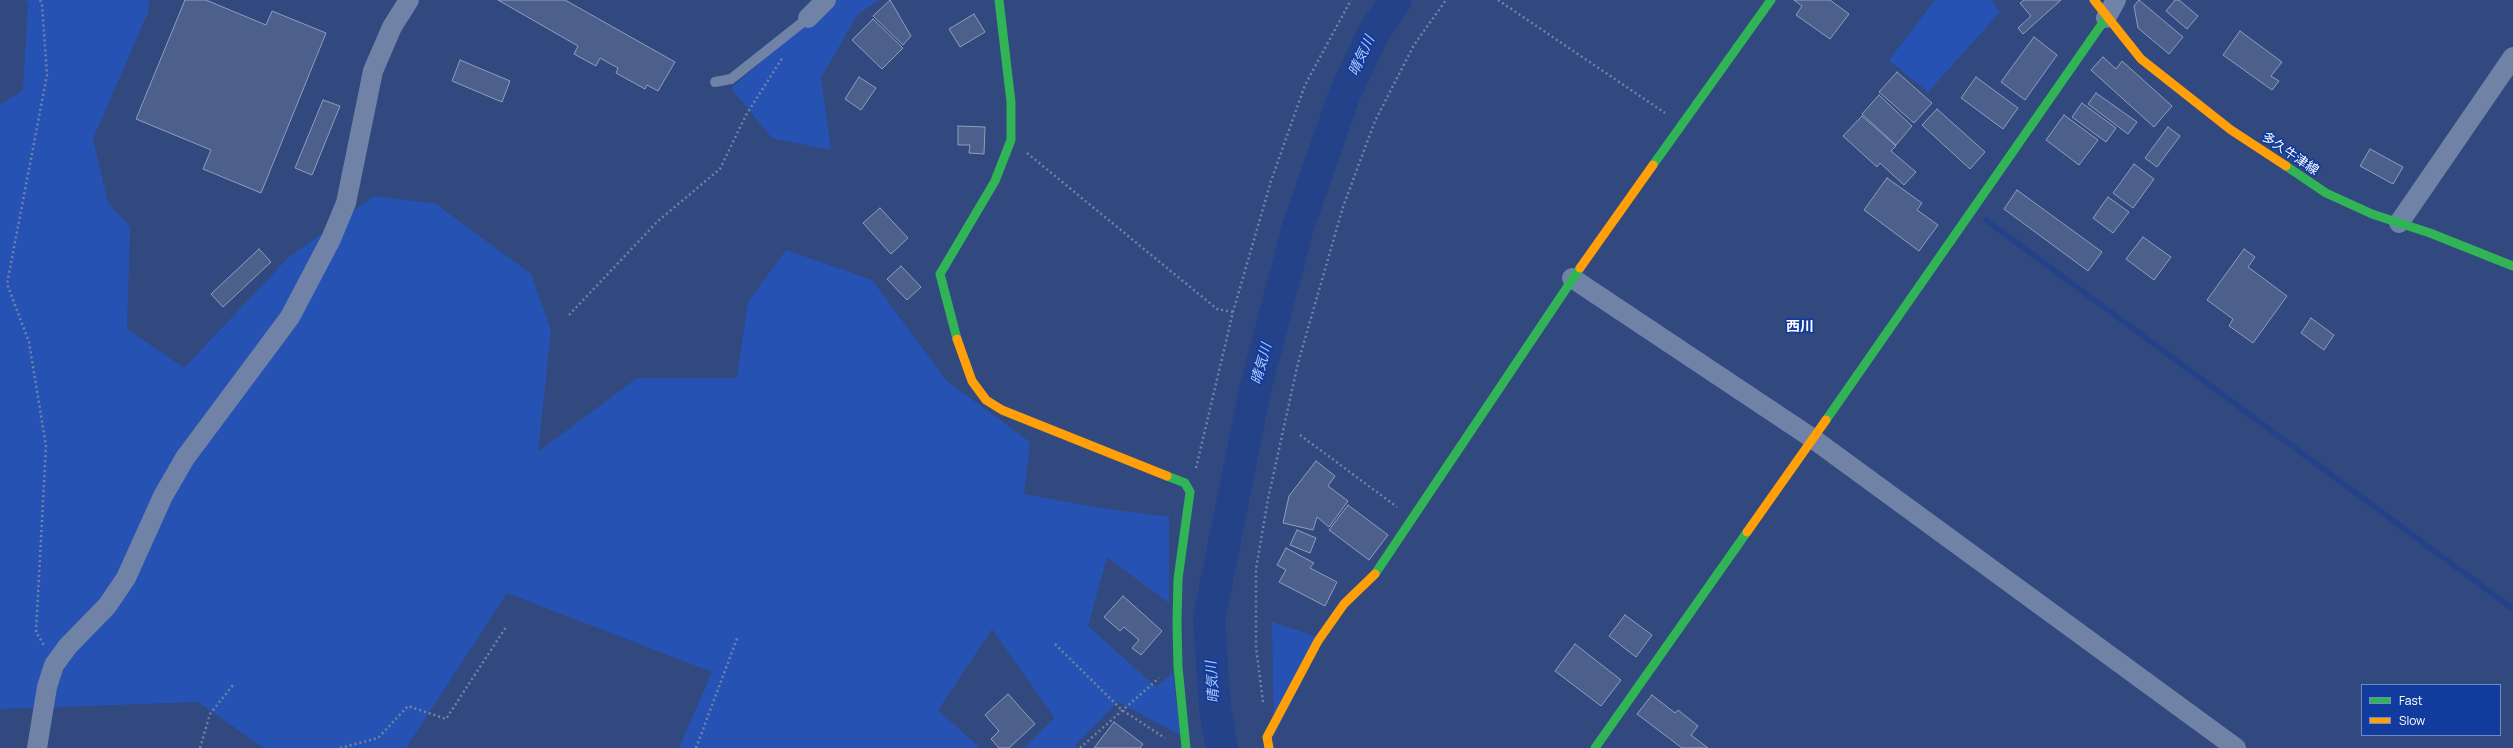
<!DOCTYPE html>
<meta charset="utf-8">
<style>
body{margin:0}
#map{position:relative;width:2513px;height:748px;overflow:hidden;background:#31497e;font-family:Manrope,sans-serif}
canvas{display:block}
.legend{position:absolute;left:2361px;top:684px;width:140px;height:52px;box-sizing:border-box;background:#113c9d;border:1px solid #708ac4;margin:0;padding:5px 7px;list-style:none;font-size:12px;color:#fff}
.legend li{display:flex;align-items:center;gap:8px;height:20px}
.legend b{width:20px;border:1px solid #708ac4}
</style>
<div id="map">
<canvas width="2513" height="748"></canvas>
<ul class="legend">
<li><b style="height:5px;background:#30b455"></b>Fast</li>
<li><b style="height:5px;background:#ff9f0a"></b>Slow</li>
</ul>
</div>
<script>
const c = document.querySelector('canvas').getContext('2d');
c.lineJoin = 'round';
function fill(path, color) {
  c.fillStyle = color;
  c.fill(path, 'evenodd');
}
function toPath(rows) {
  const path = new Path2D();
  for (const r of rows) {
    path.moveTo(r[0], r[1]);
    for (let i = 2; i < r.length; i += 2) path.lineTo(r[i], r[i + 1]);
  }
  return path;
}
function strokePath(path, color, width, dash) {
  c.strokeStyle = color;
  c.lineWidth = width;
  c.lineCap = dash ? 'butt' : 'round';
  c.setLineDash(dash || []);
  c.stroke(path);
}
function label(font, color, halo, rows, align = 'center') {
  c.font = font + ' Manrope,"Noto Sans JP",sans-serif';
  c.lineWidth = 3.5;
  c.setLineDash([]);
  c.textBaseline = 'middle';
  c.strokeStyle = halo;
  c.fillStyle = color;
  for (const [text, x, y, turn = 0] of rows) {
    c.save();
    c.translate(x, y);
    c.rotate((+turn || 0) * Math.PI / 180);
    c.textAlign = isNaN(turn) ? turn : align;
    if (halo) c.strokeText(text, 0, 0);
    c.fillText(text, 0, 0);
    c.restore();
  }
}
const green = toPath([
 [24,0,149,0,148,12,93,139,108,203,130,227,127,329,184,368,289,257,374,196,436,204,531,274,551,331,538,452,637,378,737,378,748,302,786,250,872,280,947,381,1030,442,1024,494,1099,508,1169,517,1169,603,1107,557,1088,626,1156,687,1173,673,1180,735,1118,702,1075,745,1078,748,1024,748,1055,718,992,629,938,710,980,748,679,748,712,672,507,593,406,748,264,748,198,702,0,709,0,105,23,90,28,3],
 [812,0,879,0,857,15,821,78,831,150,772,138,731,88,775,50],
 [1935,0,1991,0,2000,12,1928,92,1889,60],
 [1272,622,1323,639,1274,736]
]);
const stream = toPath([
 [1986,220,2513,609]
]);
const river = toPath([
 [1222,748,1215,708,1209,619,1255,390,1298,227,1345,93,1375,30,1396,0]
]);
const building = toPath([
 [185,0,206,0,266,25,272,11,326,33,261,193,203,169,211,150,136,119,185,0],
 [498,0,565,0,675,62,658,91,647,85,645,89,616,73,618,68,600,58,596,66,574,54,578,46,498,0],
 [890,0,911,36,903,45,873,16,890,0],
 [1794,0,1830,0,1849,14,1830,39,1796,15,1802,6,1794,0],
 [2024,0,2061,0,2023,34,2018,28,2031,16,2020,3,2024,0],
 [2139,0,2183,37,2169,54,2138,28,2134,6,2139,0],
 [2175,0,2179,0,2198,16,2187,29,2166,11,2175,0],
 [974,14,985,32,960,47,949,29,974,14],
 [873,19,903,48,882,69,852,40,873,19],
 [2240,31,2282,62,2271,76,2279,81,2272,90,2223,55,2240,31],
 [2034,37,2057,55,2025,100,2001,82,2034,37],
 [2103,57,2116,69,2122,61,2172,106,2154,127,2091,70,2103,57],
 [460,60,510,81,502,102,452,81,460,60],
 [1897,72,1932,103,1914,123,1879,92,1897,72],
 [859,77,876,88,861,110,845,99,859,77],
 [1976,77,2018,108,2003,129,1961,98,1976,77],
 [2096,93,2137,122,2128,134,2088,104,2096,93],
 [1879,95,1912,126,1896,145,1862,114,1879,95],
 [323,100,340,106,312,175,295,168,323,100],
 [2082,103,2116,128,2106,142,2072,117,2082,103],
 [1937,109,1985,152,1970,169,1922,125,1937,109],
 [2064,115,2098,140,2079,165,2046,140,2064,115],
 [1862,116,1896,146,1891,151,1916,172,1904,185,1880,163,1877,167,1843,136,1862,116],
 [958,126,985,127,984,154,969,153,970,145,958,145,958,126],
 [2168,127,2180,136,2157,167,2145,158,2168,127],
 [2370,149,2403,167,2393,184,2360,166,2370,149],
 [2134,164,2154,179,2133,208,2113,193,2134,164],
 [1887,178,1922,203,1917,210,1938,225,1919,251,1864,210,1887,178],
 [2017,190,2102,252,2088,271,2004,209,2017,190],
 [2108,197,2129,212,2113,233,2093,218,2108,197],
 [880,208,908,238,891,254,863,223,880,208],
 [2143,237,2171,257,2154,280,2126,259,2143,237],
 [259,249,271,262,223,307,211,294,259,249],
 [2244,249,2255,257,2248,267,2287,296,2253,343,2229,326,2233,319,2207,300,2244,249],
 [901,266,921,287,907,300,887,279,901,266],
 [2311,318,2334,335,2324,350,2301,333,2311,318],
 [1316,461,1335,476,1328,486,1348,501,1329,527,1317,517,1313,530,1283,523,1289,496,1316,461],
 [1348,505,1388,535,1369,560,1329,530,1348,505],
 [1297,530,1316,538,1310,553,1290,545,1297,530],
 [1286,548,1314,563,1310,568,1337,582,1325,606,1279,582,1286,570,1277,565,1286,548],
 [1123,596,1162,631,1141,655,1132,648,1139,640,1124,627,1120,631,1104,617,1123,596],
 [1625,615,1652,635,1636,657,1609,636,1625,615],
 [1575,644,1621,680,1601,706,1555,671,1575,644],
 [1008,694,1035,724,1009,748,999,748,991,739,999,731,985,715,1008,694],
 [1652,695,1675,713,1678,710,1698,726,1691,735,1708,748,1682,748,1637,714,1652,695],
 [1114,722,1143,744,1140,748,1094,748,1114,722]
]);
const path = toPath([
 [40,0,42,4,47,75,7,284,29,342,46,446,36,632,45,647],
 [1498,0,1665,113],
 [1027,153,1217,309,1233,312],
 [569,315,658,221,720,169,746,115,783,57],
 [1300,435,1397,507],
 [1196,468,1233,312,1271,181,1305,85,1351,0],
 [1055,644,1122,710,1165,738],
 [1263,702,1256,647,1256,569,1268,499,1298,363,1343,207,1375,121,1414,45,1446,0],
 [200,748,210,714,233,685],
 [340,748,378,738,408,706,446,719,506,627],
 [696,748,738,636],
 [1080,748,1159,678]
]);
const lane = toPath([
 [715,82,731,79,808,18]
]);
const street = toPath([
 [808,18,826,0],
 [2106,18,2116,0],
 [2399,223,2513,57],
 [1572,278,1812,438,2236,748],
 [37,748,47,687,54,665,68,646,107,606,126,578,163,496,185,458,290,317,331,239,346,203,373,71,392,27,409,0]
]);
const fast = toPath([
 [1653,165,1771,0],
 [2286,166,2326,193,2372,214,2430,233,2513,266],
 [957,339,940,274,995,181,1011,140,1011,102,999,0],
 [1826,420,2106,18],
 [1167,476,1185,483,1190,492,1178,579,1177,623,1178,667,1186,748],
 [1375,574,1580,268],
 [1595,748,1747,532]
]);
const slow = toPath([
 [2094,0,2141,59,2231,130,2286,166],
 [1580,268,1653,165],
 [957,339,972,381,986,400,1002,410,1167,476],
 [1747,532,1826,420],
 [1269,748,1267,737,1318,641,1344,604,1375,574]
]);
const streetNames = [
 ["多久牛津線",2290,154,34]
];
const waterNames = [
 ["晴気川",1362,56,-65],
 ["晴気川",1262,364,-75],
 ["晴気川",1213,682,-94]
];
const neighbourhoodNames = [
 ["西川",1800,327]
];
fill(green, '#2653b3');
strokePath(stream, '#24428a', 5.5);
strokePath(river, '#24428a', 32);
fill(building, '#4c608b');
strokePath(building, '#909ebc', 1);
strokePath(path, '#7182a7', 2.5, [2, 3]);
strokePath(lane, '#7182a7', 10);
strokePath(street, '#7182a7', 20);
strokePath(fast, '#30b455', 9);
strokePath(slow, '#ff9f0a', 9);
label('13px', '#fff', '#113c9d', streetNames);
label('italic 14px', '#b4cbfb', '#113c9d', waterNames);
label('bold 14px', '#fff', '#113c9d', neighbourhoodNames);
</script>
